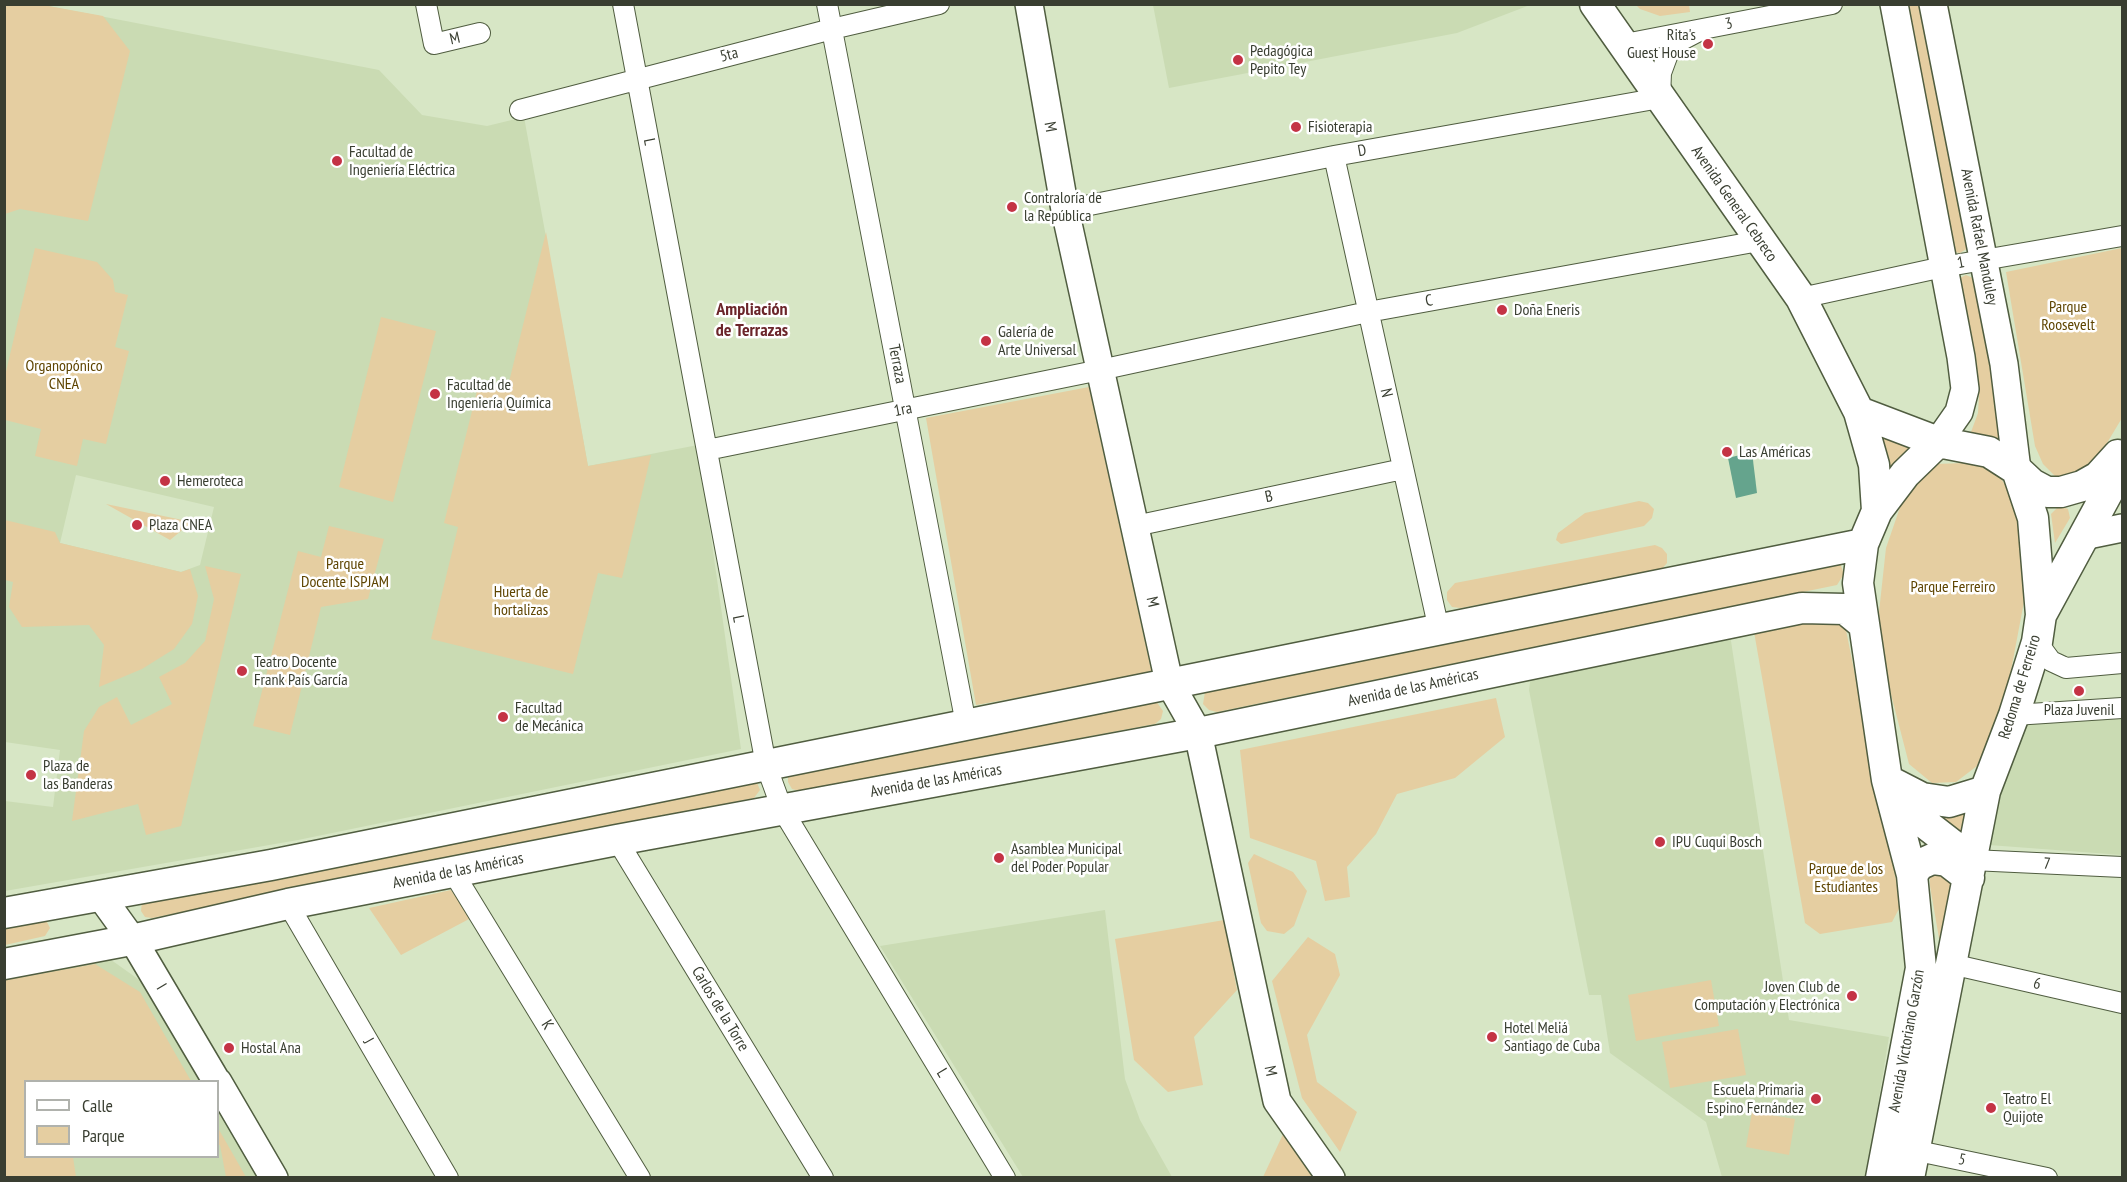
<!DOCTYPE html>
<meta charset="utf-8">
<style>
body{margin:0}
#map{position:relative;width:2127px;height:1182px;overflow:hidden;background:#d7e6c5;font-family:"PT Sans Narrow",sans-serif}
canvas{display:block}
.frame{position:absolute;inset:0;border:6px solid #393e31;pointer-events:none}
.legend{position:absolute;left:24px;top:1080px;width:195px;height:78px;box-sizing:border-box;background:#fff;border:2px solid #b0b2ad;margin:0;padding:8px 10px;list-style:none;font-size:18px;color:#393e31}
.legend li{display:flex;align-items:center;gap:12px;height:30px}
.legend b{width:30px;border:2px solid #b0b2ad}
</style>
<div id="map">
<canvas width="2127" height="1182"></canvas>
<div class="frame"></div>
<ul class="legend">
<li><b style="height:8px;background:#fff"></b>Calle</li>
<li><b style="height:16px;background:#e5cea1"></b>Parque</li>
</ul>
</div>
<script>
const c = document.querySelector('canvas').getContext('2d');
c.lineJoin = 'round';
function fill(path, color) {
  c.fillStyle = color;
  c.fill(path, 'evenodd');
}
function toPath(rows) {
  const path = new Path2D();
  for (const r of rows) {
    path.moveTo(r[0], r[1]);
    for (let i = 2; i < r.length; i += 2) path.lineTo(r[i], r[i + 1]);
  }
  return path;
}
function strokePath(path, color, width, dash) {
  c.strokeStyle = color;
  c.lineWidth = width;
  c.lineCap = dash ? 'butt' : 'round';
  c.setLineDash(dash || []);
  c.stroke(path);
}
function label(font, color, halo, rows, align = 'center') {
  c.font = font + ' "PT Sans Narrow",sans-serif';
  c.lineWidth = 5;
  c.setLineDash([]);
  c.textBaseline = 'middle';
  c.strokeStyle = halo;
  c.fillStyle = color;
  for (const [text, x, y, turn = 0] of rows) {
    c.save();
    c.translate(x, y);
    c.rotate((+turn || 0) * Math.PI / 180);
    c.textAlign = isNaN(turn) ? turn : align;
    if (halo) c.strokeText(text, 0, 0);
    c.fillText(text, 0, 0);
    c.restore();
  }
}
const built = toPath([
 [5,5,43,5,379,70,422,115,487,126,524,117,588,466,698,445,741,749,298,840,5,891,5,801,53,807,60,750,5,742],
 [76,475,214,507,200,565,181,572,60,543],
 [1153,5,1153,4,1530,5,1457,33,1169,88],
 [1729,628,1789,1020,1889,1037,1866,1177,1722,1177,1706,1122,1610,1053,1601,995,1589,995,1529,690,1532,667],
 [2122,719,2122,855,1989,845,1995,810,2025,723],
 [1105,910,1125,1079,1140,1120,1172,1177,1023,1177,880,946],
 [100,952,145,984,201,1081,26,1082,26,1156,218,1156,218,1109,257,1177,5,1178,5,968]
]);
const green = toPath([
 [5,4,43,5,103,16,130,51,88,221,20,209,5,214],
 [1636,5,1689,5,1690,12,1660,16,1640,9],
 [1909,5,1926,5,1968,248,1960,253,1954,252],
 [546,232,588,466,651,455,622,578,598,573,573,674,431,639,458,527,444,523,479,383,507,390],
 [35,248,97,262,113,280,115,292,128,295,115,347,129,351,106,444,83,439,77,466,35,456,41,429,5,420,5,376],
 [2122,248,2122,418,2092,468,2078,479,2055,476,2043,464,2035,446,2006,272],
 [1966,275,1975,279,2004,429,1998,439,1971,432,1978,413,1979,395,1957,288,1960,278],
 [381,317,436,331,393,502,339,487],
 [1089,387,1152,674,976,705,926,418],
 [1877,433,1914,447,1886,482],
 [1965,463,1993,469,2008,488,2024,536,2026,591,2006,697,1977,766,1956,782,1932,783,1909,764,1884,667,1879,612,1886,548,1907,487,1935,464],
 [1639,501,1648,503,1654,509,1652,518,1644,526,1561,544,1556,540,1558,533,1585,513],
 [106,504,192,522,170,540],
 [2059,506,2068,509,2070,518,2055,543,2051,514],
 [5,520,55,532,60,543,181,572,190,569,198,596,192,624,174,649,142,669,99,687,104,645,89,625,22,627,9,607,13,582,5,580],
 [329,526,384,539,368,599,321,607,290,735,253,726,298,551,321,557],
 [1655,545,1662,548,1667,554,1667,563,1661,570,1461,608,1452,607,1447,600,1447,592,1455,583],
 [1840,563,1844,574,1837,585,1217,712,1209,710,1203,704,1205,692],
 [205,566,241,574,181,826,146,835,138,804,72,821,84,731,99,707,117,697,131,725,172,704,159,677,185,663,205,641,214,599],
 [1825,613,1845,625,1901,905,1892,922,1820,934,1805,923,1753,626],
 [1496,698,1505,737,1455,778,1397,794,1376,834,1347,867,1350,897,1325,901,1316,861,1250,838,1240,750],
 [1156,701,1163,711,1161,719,1155,724,800,791,792,789,788,782,788,774],
 [756,780,760,790,754,798,152,918,145,917,141,911,142,901],
 [1973,810,1966,837,1923,811,1958,815],
 [1254,854,1293,872,1307,891,1294,926,1284,934,1267,931,1261,923,1248,863],
 [1946,869,1957,890,1940,944,1930,886,1930,875],
 [451,890,471,918,401,955,369,908],
 [45,918,50,928,45,936,5,945,5,923],
 [1224,920,1237,990,1194,1037,1203,1085,1168,1092,1134,1060,1115,939],
 [1308,937,1335,954,1340,975,1307,1035,1317,1082,1357,1112,1340,1152,1302,1098,1272,981],
 [95,964,140,992,191,1081,26,1082,26,1156,73,1157,76,1177,5,1177,5,980],
 [1711,980,1719,1026,1636,1041,1628,995],
 [1738,1029,1746,1075,1670,1088,1662,1042],
 [1752,1112,1795,1119,1789,1155,1746,1147],
 [218,1128,246,1177,226,1177,220,1145,218,1145],
 [1285,1130,1312,1177,1263,1177]
]);
const water = toPath([
 [1752,452,1757,493,1736,498,1728,458]
]);
const street = toPath([
 [426,4,434,44,480,33],
 [623,4,766,765,782,809,1005,1178],
 [827,4,966,724],
 [1625,44,1832,4],
 [520,110,832,29,939,4],
 [1334,156,1439,630],
 [1065,210,1334,156,1660,98,1661,73,1668,54,1680,41,1701,30],
 [1801,298,1943,267,2122,236],
 [707,450,1100,370,1368,312,1759,241],
 [1135,526,1403,469],
 [2037,642,2051,661,2066,668,2122,663],
 [2014,715,2122,708],
 [617,840,823,1178],
 [1972,860,2122,867],
 [453,872,640,1178],
 [288,904,448,1178],
 [1951,964,2122,1003],
 [1913,1150,2047,1178]
]);
const secondary = toPath([
 [1029,4,1065,210,1169,682,1198,733,1277,1101,1331,1178],
 [1894,4,1961,357,1965,389,1959,412,1938,442],
 [1933,4,2004,364,2017,470],
 [2083,536,2122,528],
 [100,895,136,945,217,1082],
 [218,1082,274,1178]
]);
const primary = toPath([
 [1595,4,1801,298,1859,412,1874,465,1877,511],
 [1859,412,1938,442],
 [1938,442,1989,452,2017,470,2033,518,2041,615,2037,642,2014,715,1985,791,1949,802,1922,798,1887,780,1858,583,1863,544,1877,511,1905,474,1938,442],
 [2017,470,2032,484,2047,492,2061,492,2082,486,2098,477,2118,455],
 [2041,615,2122,466],
 [1892,798,1972,860],
 [1912,875,1919,865,1932,859,1947,861,1969,878],
 [4,913,271,865,1863,544],
 [4,964,131,940,288,904,617,840,1198,733,1802,608,1845,609,1862,623],
 [1881,1178,1921,968,1912,875,1887,780],
 [1909,1178,1985,791]
]);
const markers = [
 [1708,44,6,"#c43345"],
 [1238,60,6,"#c43345"],
 [1296,127,6,"#c43345"],
 [337,161,6,"#c43345"],
 [1012,207,6,"#c43345"],
 [1502,310,6,"#c43345"],
 [986,341,6,"#c43345"],
 [435,394,6,"#c43345"],
 [1727,452,6,"#c43345"],
 [165,481,6,"#c43345"],
 [137,525,6,"#c43345"],
 [242,671,6,"#c43345"],
 [2079,691,6,"#c43345"],
 [503,717,6,"#c43345"],
 [31,775,6,"#c43345"],
 [1660,842,6,"#c43345"],
 [999,858,6,"#c43345"],
 [1852,996,6,"#c43345"],
 [1492,1037,6,"#c43345"],
 [229,1048,6,"#c43345"],
 [1816,1099,6,"#c43345"],
 [1991,1108,6,"#c43345"]
];
const streetNames = [
 ["3",1729,24,-11],
 ["M",455,39,-13],
 ["5ta",729,55,-14],
 ["M",1050,127,80],
 ["L",649,142,79],
 ["D",1362,151,-10],
 ["Avenida General Cebreco",1734,204,55],
 ["Avenida Rafael Manduley",1979,237,79],
 ["1",1961,263,-11],
 ["C",1429,301,-10],
 ["Terraza",897,364,79],
 ["N",1386,393,77],
 ["1ra",903,410,-11],
 ["B",1269,497,-12],
 ["M",1152,602,77],
 ["L",738,619,79],
 ["Redoma de Ferreiro",2020,687,-73],
 ["Avenida de las Américas",1413,688,-12],
 ["Avenida de las Américas",936,781,-10],
 ["7",2047,864,3],
 ["Avenida de las Américas",458,871,-11],
 ["6",2037,984,13],
 ["I",161,987,59],
 ["Carlos de la Torre",720,1009,59],
 ["K",547,1025,59],
 ["J",368,1041,60],
 ["Avenida Victoriano Garzón",1907,1041,-80],
 ["M",1270,1071,78],
 ["L",942,1073,59],
 ["5",1962,1160,12]
];
const poiNames = [
 ["Rita's",1696,35,"right"],
 ["Guest House",1696,53,"right"],
 ["Pedagógica",1250,51],
 ["Pepito Tey",1250,69],
 ["Fisioterapia",1308,127],
 ["Facultad de",349,152],
 ["Ingeniería Eléctrica",349,170],
 ["Contraloría de",1024,198],
 ["la República",1024,216],
 ["Doña Eneris",1514,310],
 ["Galería de",998,332],
 ["Arte Universal",998,350],
 ["Facultad de",447,385],
 ["Ingeniería Química",447,403],
 ["Las Américas",1739,452],
 ["Hemeroteca",177,481],
 ["Plaza CNEA",149,525],
 ["Teatro Docente",254,662],
 ["Frank País García",254,680],
 ["Facultad",515,708],
 ["de Mecánica",515,726],
 ["Plaza Juvenil",2079,710,"center"],
 ["Plaza de",43,766],
 ["las Banderas",43,784],
 ["IPU Cuqui Bosch",1672,842],
 ["Asamblea Municipal",1011,849],
 ["del Poder Popular",1011,867],
 ["Joven Club de",1840,987,"right"],
 ["Computación y Electrónica",1840,1005,"right"],
 ["Hotel Meliá",1504,1028],
 ["Santiago de Cuba",1504,1046],
 ["Hostal Ana",241,1048],
 ["Escuela Primaria",1804,1090,"right"],
 ["Espino Fernández",1804,1108,"right"],
 ["Teatro El",2003,1099],
 ["Quijote",2003,1117]
];
const parkNames = [
 ["Parque",2068,307],
 ["Roosevelt",2068,325],
 ["Organopónico",64,366],
 ["CNEA",64,384],
 ["Parque",345,564],
 ["Docente ISPJAM",345,582],
 ["Parque Ferreiro",1953,587],
 ["Huerta de",521,592],
 ["hortalizas",521,610],
 ["Parque de los",1846,869],
 ["Estudiantes",1846,887]
];
const neighbourhoodNames = [
 ["Ampliación",752,310],
 ["de Terrazas",752,331]
];
fill(built, '#cadbb3');
fill(green, '#e5cea1');
fill(water, '#65a48d');
strokePath(street, '#505d40', 22);
strokePath(secondary, '#505d40', 30);
strokePath(primary, '#505d40', 33);
strokePath(street, '#fff', 20);
strokePath(secondary, '#fff', 27);
strokePath(primary, '#fff', 30);
for (const [x, y, r, color] of markers) {
  const dot = new Path2D();
  dot.arc(x, y, r, 0, 2 * Math.PI);
  c.fillStyle = color;
  c.fill(dot);
  strokePath(dot, '#fff', 2);
}
label('16px', '#393e31', '#fff', streetNames);
label('16px', '#393e31', '#fff', poiNames, 'left');
label('16px', '#5e4400', '#fff', parkNames);
label('bold 18px', '#6b252a', '#fff', neighbourhoodNames);
</script>
